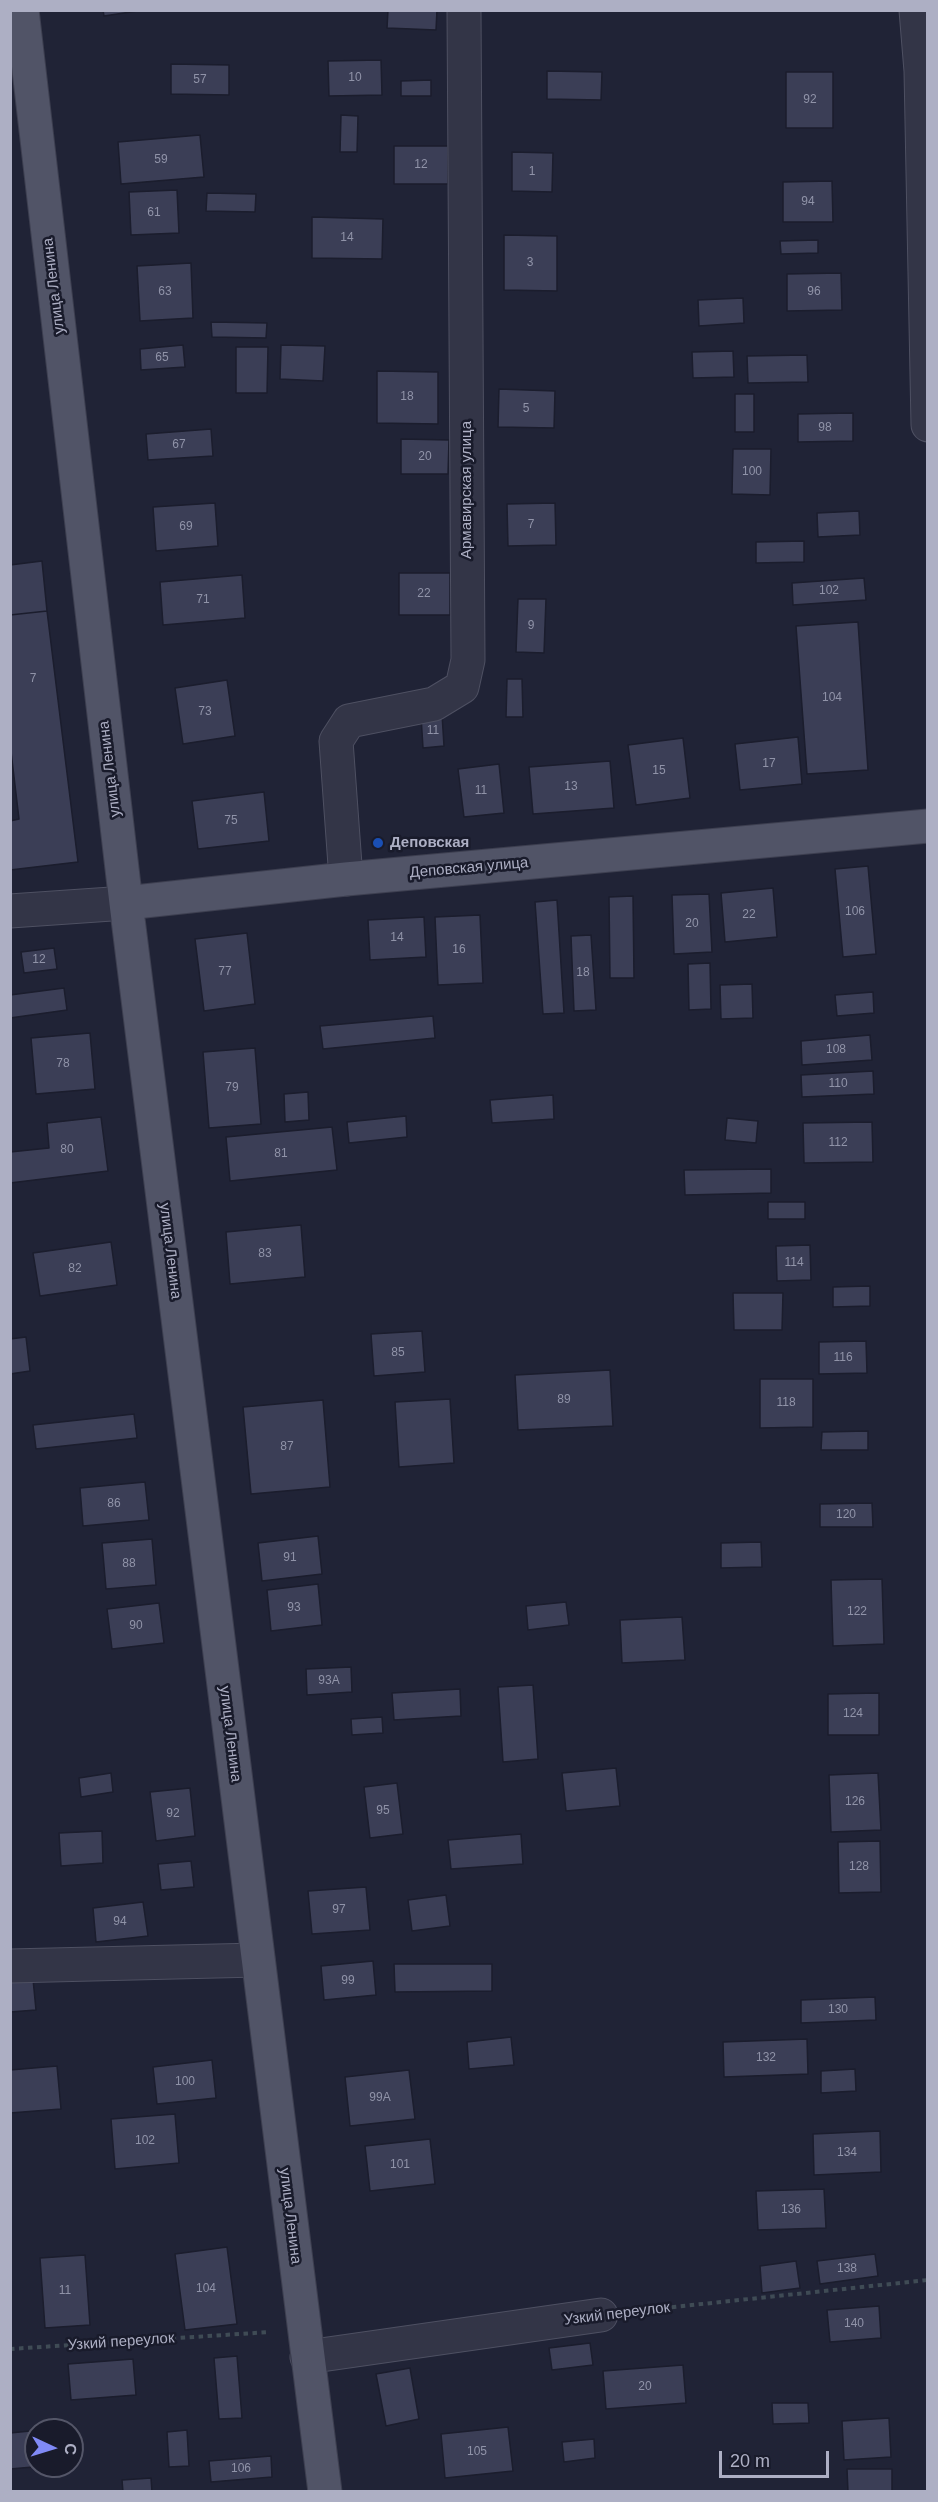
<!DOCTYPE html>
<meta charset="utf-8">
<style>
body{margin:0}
#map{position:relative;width:938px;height:2502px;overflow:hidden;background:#202336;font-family:Arial,sans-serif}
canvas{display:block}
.frame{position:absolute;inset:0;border:12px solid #adafc4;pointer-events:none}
.north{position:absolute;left:24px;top:2418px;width:60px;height:60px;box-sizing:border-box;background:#191b2b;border:2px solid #545668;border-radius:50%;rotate:94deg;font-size:16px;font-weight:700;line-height:24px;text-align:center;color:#adafc4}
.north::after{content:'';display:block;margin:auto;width:21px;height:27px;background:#808af6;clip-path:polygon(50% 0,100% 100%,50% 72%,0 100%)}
.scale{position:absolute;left:719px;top:2451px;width:110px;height:27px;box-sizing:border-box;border:3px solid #adafc4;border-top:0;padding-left:8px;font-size:18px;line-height:21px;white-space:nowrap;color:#adafc4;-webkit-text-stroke:4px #191b2b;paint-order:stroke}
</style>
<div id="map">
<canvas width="938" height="2502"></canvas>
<div class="frame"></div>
<div class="north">С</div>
<div class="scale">20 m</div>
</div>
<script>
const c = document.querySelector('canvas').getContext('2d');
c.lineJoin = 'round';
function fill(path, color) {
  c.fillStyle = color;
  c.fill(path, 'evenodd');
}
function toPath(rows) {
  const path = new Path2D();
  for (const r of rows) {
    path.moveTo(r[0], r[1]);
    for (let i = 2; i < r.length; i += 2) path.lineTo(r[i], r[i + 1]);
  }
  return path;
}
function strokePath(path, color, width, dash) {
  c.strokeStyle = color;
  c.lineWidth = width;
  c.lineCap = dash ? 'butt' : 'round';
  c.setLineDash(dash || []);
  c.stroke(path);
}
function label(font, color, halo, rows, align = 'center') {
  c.font = font + ' Arial,sans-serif';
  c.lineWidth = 5;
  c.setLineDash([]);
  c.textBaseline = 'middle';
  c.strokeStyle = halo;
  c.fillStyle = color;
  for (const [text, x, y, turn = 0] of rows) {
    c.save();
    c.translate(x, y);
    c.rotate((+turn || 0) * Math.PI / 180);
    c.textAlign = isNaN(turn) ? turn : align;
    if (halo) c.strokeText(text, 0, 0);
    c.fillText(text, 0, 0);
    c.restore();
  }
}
const building = toPath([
 [103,10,144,10,104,16,103,10],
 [388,10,437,10,436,30,387,28,388,10],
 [381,60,382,95,329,96,328,61,381,60],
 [171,64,229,65,229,95,171,94,171,64],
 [547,71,602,72,601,100,547,99,547,71],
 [786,72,833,72,833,128,786,128,786,72],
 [431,80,431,96,401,96,401,81,431,80],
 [341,115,358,116,357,152,340,152,341,115],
 [200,135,204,177,121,184,118,142,200,135],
 [394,146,448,146,448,184,394,184,394,146],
 [512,152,553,153,552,192,512,191,512,152],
 [832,181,833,222,783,222,783,182,832,181],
 [177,190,179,233,131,235,129,192,177,190],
 [207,193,256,194,255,212,206,211,207,193],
 [312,217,383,219,382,259,312,258,312,217],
 [504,235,557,236,557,291,504,290,504,235],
 [818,240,818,253,781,254,780,241,818,240],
 [191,263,193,318,140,321,137,266,191,263],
 [841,273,842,310,787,311,787,274,841,273],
 [743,298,744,323,699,326,698,300,743,298],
 [211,322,267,323,266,338,212,337,211,322],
 [183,345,185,367,141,370,140,349,183,345],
 [281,345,325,346,323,381,280,379,281,345],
 [236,347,268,347,267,393,236,393,236,347],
 [733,351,734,377,693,378,692,352,733,351],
 [807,355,808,382,748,383,747,356,807,355],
 [377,371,438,372,438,424,377,423,377,371],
 [499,389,555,391,554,428,498,427,499,389],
 [735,394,754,394,754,432,735,432,735,394],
 [853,413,853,441,798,442,798,414,853,413],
 [211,429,213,456,148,460,146,434,211,429],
 [401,439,449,440,448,474,401,474,401,439],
 [733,449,771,449,770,495,732,494,733,449],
 [215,503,218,546,156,551,153,507,215,503],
 [555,503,556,545,508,546,507,504,555,503],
 [859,511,860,535,818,537,817,513,859,511],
 [804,541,804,562,756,563,756,542,804,541],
 [42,561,47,611,10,615,10,565,42,561],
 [399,573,450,573,450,615,399,615,399,573],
 [242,575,245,618,163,625,160,582,242,575],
 [864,578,866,600,793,605,792,583,864,578],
 [518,599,546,599,544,653,516,652,518,599],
 [47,611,78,862,10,870,10,821,19,819,10,743,10,615,47,611],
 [858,622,868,770,807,774,796,626,858,622],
 [507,679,522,679,523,717,506,717,507,679],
 [227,680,235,736,183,744,175,688,227,680],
 [442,714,444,746,423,748,421,716,442,714],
 [798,737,802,784,740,790,735,744,798,737],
 [683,738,690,798,636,805,628,745,683,738],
 [610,761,614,808,533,814,529,767,610,761],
 [499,764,504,813,464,817,458,769,499,764],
 [264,792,269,841,198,849,192,801,264,792],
 [868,866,876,954,843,957,835,869,868,866],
 [773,888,777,937,725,942,721,893,773,888],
 [709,894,712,952,674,954,672,895,709,894],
 [633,896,634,978,610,978,609,897,633,896],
 [557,900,564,1013,543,1014,535,902,557,900],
 [480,915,483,983,438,985,435,917,480,915],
 [424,917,426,957,370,960,368,920,424,917],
 [247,933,255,1004,204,1011,195,939,247,933],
 [591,935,596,1010,574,1011,571,936,591,935],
 [54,948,57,969,24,973,21,952,54,948],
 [710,963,711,1009,689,1010,688,964,710,963],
 [752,984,753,1018,721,1019,720,985,752,984],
 [64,988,67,1010,10,1018,10,995,64,988],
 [873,992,874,1013,837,1016,835,995,873,992],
 [433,1016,435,1038,323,1049,320,1026,433,1016],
 [90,1033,95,1089,36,1094,31,1038,90,1033],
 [870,1035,872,1060,802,1065,801,1041,870,1035],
 [255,1048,261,1124,209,1128,203,1052,255,1048],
 [873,1071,874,1094,802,1097,801,1075,873,1071],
 [308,1092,309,1120,285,1122,284,1094,308,1092],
 [553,1095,554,1119,492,1123,490,1100,553,1095],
 [406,1116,407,1137,349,1143,347,1122,406,1116],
 [101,1117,108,1171,10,1183,10,1152,49,1148,47,1123,101,1117],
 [727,1118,758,1121,756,1143,725,1140,727,1118],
 [872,1122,873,1162,804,1163,803,1123,872,1122],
 [332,1127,337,1170,230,1181,226,1137,332,1127],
 [771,1169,771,1193,685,1195,684,1170,771,1169],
 [768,1202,805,1202,805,1219,768,1219,768,1202],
 [301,1225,305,1277,230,1284,226,1232,301,1225],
 [111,1242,117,1285,40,1296,33,1253,111,1242],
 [810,1245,811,1280,777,1281,776,1246,810,1245],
 [870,1286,870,1306,833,1307,833,1287,870,1286],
 [733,1293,783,1293,782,1330,734,1330,733,1293],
 [422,1331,425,1372,374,1376,371,1334,422,1331],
 [26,1337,30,1371,10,1374,10,1339,26,1337],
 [866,1341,867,1373,819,1374,819,1342,866,1341],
 [610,1370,613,1426,518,1430,515,1375,610,1370],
 [760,1379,813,1379,813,1427,760,1428,760,1379],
 [450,1399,454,1463,399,1467,395,1402,450,1399],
 [323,1400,330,1487,251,1494,243,1407,323,1400],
 [134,1414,137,1438,36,1449,33,1425,134,1414],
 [868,1431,868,1450,821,1450,822,1432,868,1431],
 [145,1482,149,1520,83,1526,80,1488,145,1482],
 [872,1503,873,1527,820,1527,820,1504,872,1503],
 [318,1536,322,1574,262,1581,258,1543,318,1536],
 [152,1539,156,1585,106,1589,102,1543,152,1539],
 [761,1542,762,1567,721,1568,721,1543,761,1542],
 [882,1579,884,1644,833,1646,831,1580,882,1579],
 [318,1584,322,1625,271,1631,267,1590,318,1584],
 [566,1602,569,1625,528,1630,526,1606,566,1602],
 [159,1603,164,1643,112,1649,107,1609,159,1603],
 [682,1617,685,1660,622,1663,620,1620,682,1617],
 [351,1667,352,1692,307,1695,306,1669,351,1667],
 [533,1685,538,1759,503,1762,498,1687,533,1685],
 [460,1689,461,1716,394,1720,392,1693,460,1689],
 [879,1693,879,1735,828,1735,828,1694,879,1693],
 [382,1717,383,1733,352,1735,351,1719,382,1717],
 [616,1768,620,1806,566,1811,562,1773,616,1768],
 [111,1773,113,1792,81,1797,79,1778,111,1773],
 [878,1773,881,1830,831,1832,829,1775,878,1773],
 [397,1783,403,1834,370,1838,364,1787,397,1783],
 [190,1788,195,1836,156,1841,150,1792,190,1788],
 [102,1831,103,1863,61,1866,59,1833,102,1831],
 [521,1834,523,1864,451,1869,448,1840,521,1834],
 [880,1841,881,1892,839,1893,838,1842,880,1841],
 [191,1861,194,1887,161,1890,158,1864,191,1861],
 [366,1887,370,1930,312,1934,308,1891,366,1887],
 [446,1895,450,1926,412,1931,408,1900,446,1895],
 [143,1902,148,1936,96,1942,93,1908,143,1902],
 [373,1961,376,1995,324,2000,321,1966,373,1961],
 [394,1964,492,1964,492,1991,395,1992,394,1964],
 [33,1979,36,2010,10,2012,10,1981,33,1979],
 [875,1997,876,2020,801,2023,801,2000,875,1997],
 [511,2037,514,2065,469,2069,467,2042,511,2037],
 [807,2039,808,2074,724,2077,723,2042,807,2039],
 [212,2060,216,2098,157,2104,153,2067,212,2060],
 [57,2066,61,2109,10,2113,10,2070,57,2066],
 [855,2069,856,2091,821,2093,821,2071,855,2069],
 [409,2070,415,2119,350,2126,345,2077,409,2070],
 [175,2114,179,2163,115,2169,111,2119,175,2114],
 [880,2131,881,2172,814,2175,813,2134,880,2131],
 [430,2139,435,2184,370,2191,365,2146,430,2139],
 [824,2189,826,2228,758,2230,756,2191,824,2189],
 [227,2247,237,2324,185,2330,175,2254,227,2247],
 [875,2254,878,2276,820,2284,817,2261,875,2254],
 [85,2255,90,2325,45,2328,40,2258,85,2255],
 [796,2261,800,2288,762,2293,760,2266,796,2261],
 [879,2306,881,2338,830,2342,827,2310,879,2306],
 [590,2343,593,2365,552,2370,549,2348,590,2343],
 [237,2356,242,2418,219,2419,214,2358,237,2356],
 [133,2359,136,2395,71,2400,68,2364,133,2359],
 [683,2365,686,2403,606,2409,603,2371,683,2365],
 [410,2368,419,2419,386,2426,376,2374,410,2368],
 [772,2403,808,2403,809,2423,773,2424,772,2403],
 [889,2418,891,2457,844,2460,842,2421,889,2418],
 [508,2427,513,2471,445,2478,441,2434,508,2427],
 [187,2430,189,2466,169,2467,167,2432,187,2430],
 [30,2431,33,2467,10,2469,10,2433,30,2431],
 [594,2439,595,2458,564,2462,562,2442,594,2439],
 [271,2456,272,2477,211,2482,209,2461,271,2456],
 [847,2469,892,2469,892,2492,848,2492,847,2469],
 [151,2478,152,2492,123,2492,122,2480,151,2478]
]);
const path = toPath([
 [636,2311,928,2280],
 [10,2349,270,2332]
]);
const minor = toPath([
 [916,10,921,71,928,425],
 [346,879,336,741,349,721,434,704,462,687,468,660,464,10],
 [10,911,126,903],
 [10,1966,258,1960],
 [307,2357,601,2315]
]);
const major = toPath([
 [22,10,126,903,325,2492],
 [126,903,346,879,928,826]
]);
const markers = [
 [378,843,6,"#1a4fb4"]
];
const numberNames = [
 ["10",355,78],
 ["57",200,80],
 ["92",810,100],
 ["59",161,160],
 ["12",421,165],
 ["1",532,172],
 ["94",808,202],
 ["61",154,213],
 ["14",347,238],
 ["3",530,263],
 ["63",165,292],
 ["96",814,292],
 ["65",162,358],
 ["18",407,397],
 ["5",526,409],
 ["98",825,428],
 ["67",179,445],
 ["20",425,457],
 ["100",752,472],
 ["7",531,525],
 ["69",186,527],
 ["102",829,591],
 ["22",424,594],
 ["71",203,600],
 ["9",531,626],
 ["7",33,679],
 ["104",832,698],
 ["73",205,712],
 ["11",433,731],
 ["17",769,764],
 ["15",659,771],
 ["13",571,787],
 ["11",481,791],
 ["75",231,821],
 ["106",855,912],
 ["22",749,915],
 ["20",692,924],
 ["14",397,938],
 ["16",459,950],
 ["12",39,960],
 ["77",225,972],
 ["18",583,973],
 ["108",836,1050],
 ["78",63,1064],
 ["110",838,1084],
 ["79",232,1088],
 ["112",838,1143],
 ["80",67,1150],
 ["81",281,1154],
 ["83",265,1254],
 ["114",794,1263],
 ["82",75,1269],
 ["85",398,1353],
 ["116",843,1358],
 ["89",564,1400],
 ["118",786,1403],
 ["87",287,1447],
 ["86",114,1504],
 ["120",846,1515],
 ["91",290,1558],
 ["88",129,1564],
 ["93",294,1608],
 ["122",857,1612],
 ["90",136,1626],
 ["93А",329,1681],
 ["124",853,1714],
 ["126",855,1802],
 ["95",383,1811],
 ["92",173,1814],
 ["128",859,1867],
 ["97",339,1910],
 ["94",120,1922],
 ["99",348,1981],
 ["130",838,2010],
 ["132",766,2058],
 ["100",185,2082],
 ["99А",380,2098],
 ["102",145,2141],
 ["134",847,2153],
 ["101",400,2165],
 ["136",791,2210],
 ["138",847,2269],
 ["104",206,2289],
 ["11",65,2291],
 ["140",854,2324],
 ["20",645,2387],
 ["105",477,2452],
 ["106",241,2469]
];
const streetNames = [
 ["улица Ленина",54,286,-97],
 ["Армавирская улица",467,490,-90],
 ["улица Ленина",110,769,-97],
 ["Деповская улица",469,868,-5],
 ["улица Ленина",170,1251,83],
 ["улица Ленина",230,1734,83],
 ["улица Ленина",290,2216,83],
 ["Узкий переулок",617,2314,-7],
 ["Узкий переулок",121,2342,-4]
];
const poiNames = [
 ["Деповская",390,843]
];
fill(building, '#3b3e56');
strokePath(building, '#1b1d2d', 1.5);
strokePath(minor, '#4e5062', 35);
strokePath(major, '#3d3f50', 35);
strokePath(path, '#3f4b55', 4, [4.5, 4.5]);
strokePath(minor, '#333547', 33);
strokePath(major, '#515467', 33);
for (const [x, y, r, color] of markers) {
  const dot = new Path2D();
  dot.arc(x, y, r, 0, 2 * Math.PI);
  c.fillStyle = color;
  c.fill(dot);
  strokePath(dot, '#191b2b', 2);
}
label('12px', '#9093a8', null, numberNames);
label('15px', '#adafc4', '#191b2b', streetNames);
label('bold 15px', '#adafc4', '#191b2b', poiNames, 'left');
</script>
